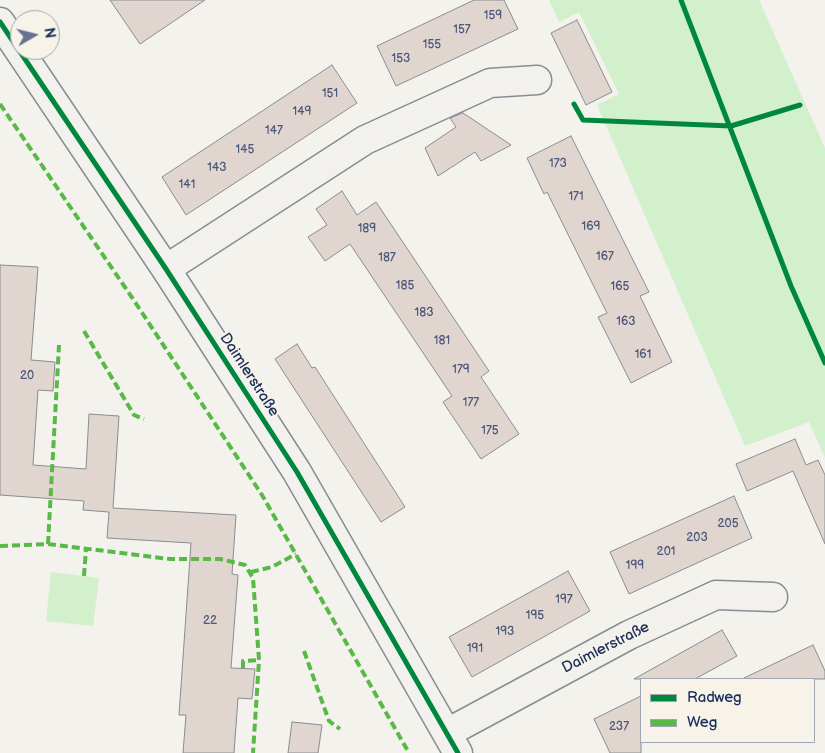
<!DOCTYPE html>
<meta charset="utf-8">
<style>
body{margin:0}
#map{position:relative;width:825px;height:753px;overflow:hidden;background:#f4f2ec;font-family:"Balsamiq Sans",sans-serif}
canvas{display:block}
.legend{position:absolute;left:640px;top:678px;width:175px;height:65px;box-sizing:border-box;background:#f7f3e8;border:1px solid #9fa5b1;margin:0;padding:6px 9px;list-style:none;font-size:15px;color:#1b2f5e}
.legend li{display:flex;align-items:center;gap:10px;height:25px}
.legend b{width:25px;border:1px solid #9fa5b1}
.north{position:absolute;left:10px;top:10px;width:50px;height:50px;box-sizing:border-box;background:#f7f3e8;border:1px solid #9fa5b1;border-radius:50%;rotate:82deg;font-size:14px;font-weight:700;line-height:20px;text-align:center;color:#1b2f5e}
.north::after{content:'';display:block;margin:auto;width:18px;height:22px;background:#677390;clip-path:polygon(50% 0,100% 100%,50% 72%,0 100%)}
</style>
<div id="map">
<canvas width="825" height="753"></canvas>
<ul class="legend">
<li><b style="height:6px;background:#00873e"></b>Radweg</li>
<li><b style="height:6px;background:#58b947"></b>Weg</li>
</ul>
<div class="north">N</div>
</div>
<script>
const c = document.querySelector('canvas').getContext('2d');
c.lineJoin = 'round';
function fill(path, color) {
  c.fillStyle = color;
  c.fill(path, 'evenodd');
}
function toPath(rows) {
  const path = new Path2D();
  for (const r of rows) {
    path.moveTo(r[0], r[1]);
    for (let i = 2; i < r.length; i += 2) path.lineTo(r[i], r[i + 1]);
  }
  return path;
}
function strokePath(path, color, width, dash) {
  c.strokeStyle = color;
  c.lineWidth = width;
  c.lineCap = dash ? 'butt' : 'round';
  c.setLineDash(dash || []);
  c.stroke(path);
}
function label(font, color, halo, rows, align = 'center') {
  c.font = font + ' "Balsamiq Sans",sans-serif';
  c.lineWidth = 4.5;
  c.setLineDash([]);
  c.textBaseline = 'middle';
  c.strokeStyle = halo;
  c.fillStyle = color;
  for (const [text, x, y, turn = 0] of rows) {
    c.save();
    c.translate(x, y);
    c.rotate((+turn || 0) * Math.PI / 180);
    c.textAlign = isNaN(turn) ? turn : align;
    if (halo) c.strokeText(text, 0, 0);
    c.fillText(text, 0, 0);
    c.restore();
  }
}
const green = toPath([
 [549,0,759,0,825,148,825,458,809,422,745,446,597,105,619,94,579,12,559,22],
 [51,572,99,578,93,626,46,621]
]);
const building = toPath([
 [110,0,205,0,140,44,110,0],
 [474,0,504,0,518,29,396,86,377,46,474,0],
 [577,20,612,92,586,105,551,33,577,20],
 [332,65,357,103,186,215,162,177,332,65],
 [463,113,511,145,481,161,475,152,438,176,425,148,456,127,450,118,463,113],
 [571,136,649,292,640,296,672,362,631,383,598,317,607,313,547,192,544,194,527,158,571,136],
 [342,191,357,215,376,202,489,371,481,377,519,434,481,459,443,402,452,396,350,244,325,261,308,237,327,225,316,209,342,191],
 [0,265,38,267,31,360,55,362,53,391,38,390,33,465,86,469,89,414,119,416,113,508,236,515,232,574,238,575,231,668,255,669,252,699,238,698,234,753,183,753,186,715,179,715,191,543,107,538,109,512,83,510,84,501,0,495,0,265],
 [297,344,312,368,315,367,405,507,381,522,275,359,297,344],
 [795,439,806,465,818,460,825,475,825,544,793,471,747,491,736,464,795,439],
 [734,496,752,538,629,594,610,552,734,496],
 [568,571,590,611,472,677,449,637,568,571],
 [722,630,737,656,695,679,634,679,722,630],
 [813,645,825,671,825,679,742,679,813,645],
 [641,696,641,753,610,753,594,719,641,696],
 [292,722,322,725,318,753,288,753,292,722]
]);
const minor = toPath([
 [0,22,166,269,297,472,458,753],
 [166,269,365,140,490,83,537,80],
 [447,733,629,635,716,595,773,597]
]);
const quiet = toPath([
 [0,104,133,299,262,495,409,753],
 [84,331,134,415,144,419],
 [48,544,59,345],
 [0,546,48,544,170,559,220,559,245,565,253,578,259,660,253,753],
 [251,572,272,567,296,554],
 [84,576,86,549],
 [304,651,329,721,340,729],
 [243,668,243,661,259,660]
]);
const cycleway = toPath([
 [681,0,791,286,825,363],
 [0,22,166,269,297,472,458,753],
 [574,104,583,120,731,126,800,105]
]);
const numberNames = [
 ["159",493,16],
 ["157",462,30],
 ["155",432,45],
 ["153",401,59],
 ["151",330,94],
 ["149",302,112],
 ["147",274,131],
 ["145",245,150],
 ["173",558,164],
 ["143",217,168],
 ["141",187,185],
 ["171",576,197],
 ["169",591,227],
 ["189",367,229],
 ["167",605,257],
 ["187",387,258],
 ["185",405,286],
 ["165",620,287],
 ["183",424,313],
 ["163",626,322],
 ["181",442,341],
 ["161",643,355],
 ["179",461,370],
 ["20",27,376],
 ["177",471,403],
 ["175",490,431],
 ["205",728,524],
 ["203",697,538],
 ["201",666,552],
 ["199",635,566],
 ["197",564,600],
 ["195",535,616],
 ["22",210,621],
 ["193",505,632],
 ["191",475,649],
 ["237",619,727]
];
const streetNames = [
 ["Daimlerstraße",249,375,57],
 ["Daimlerstraße",606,648,-27]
];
fill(green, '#d2f0cc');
fill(building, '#e1d5cf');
strokePath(building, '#898c92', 1);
strokePath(minor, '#898c92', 31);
strokePath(minor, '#f2f1ed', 28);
strokePath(quiet, '#58b947', 4, [8, 4]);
strokePath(cycleway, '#00873e', 5);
label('12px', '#4c587a', null, numberNames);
label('15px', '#1b2f5e', '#f7f3e8', streetNames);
</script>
